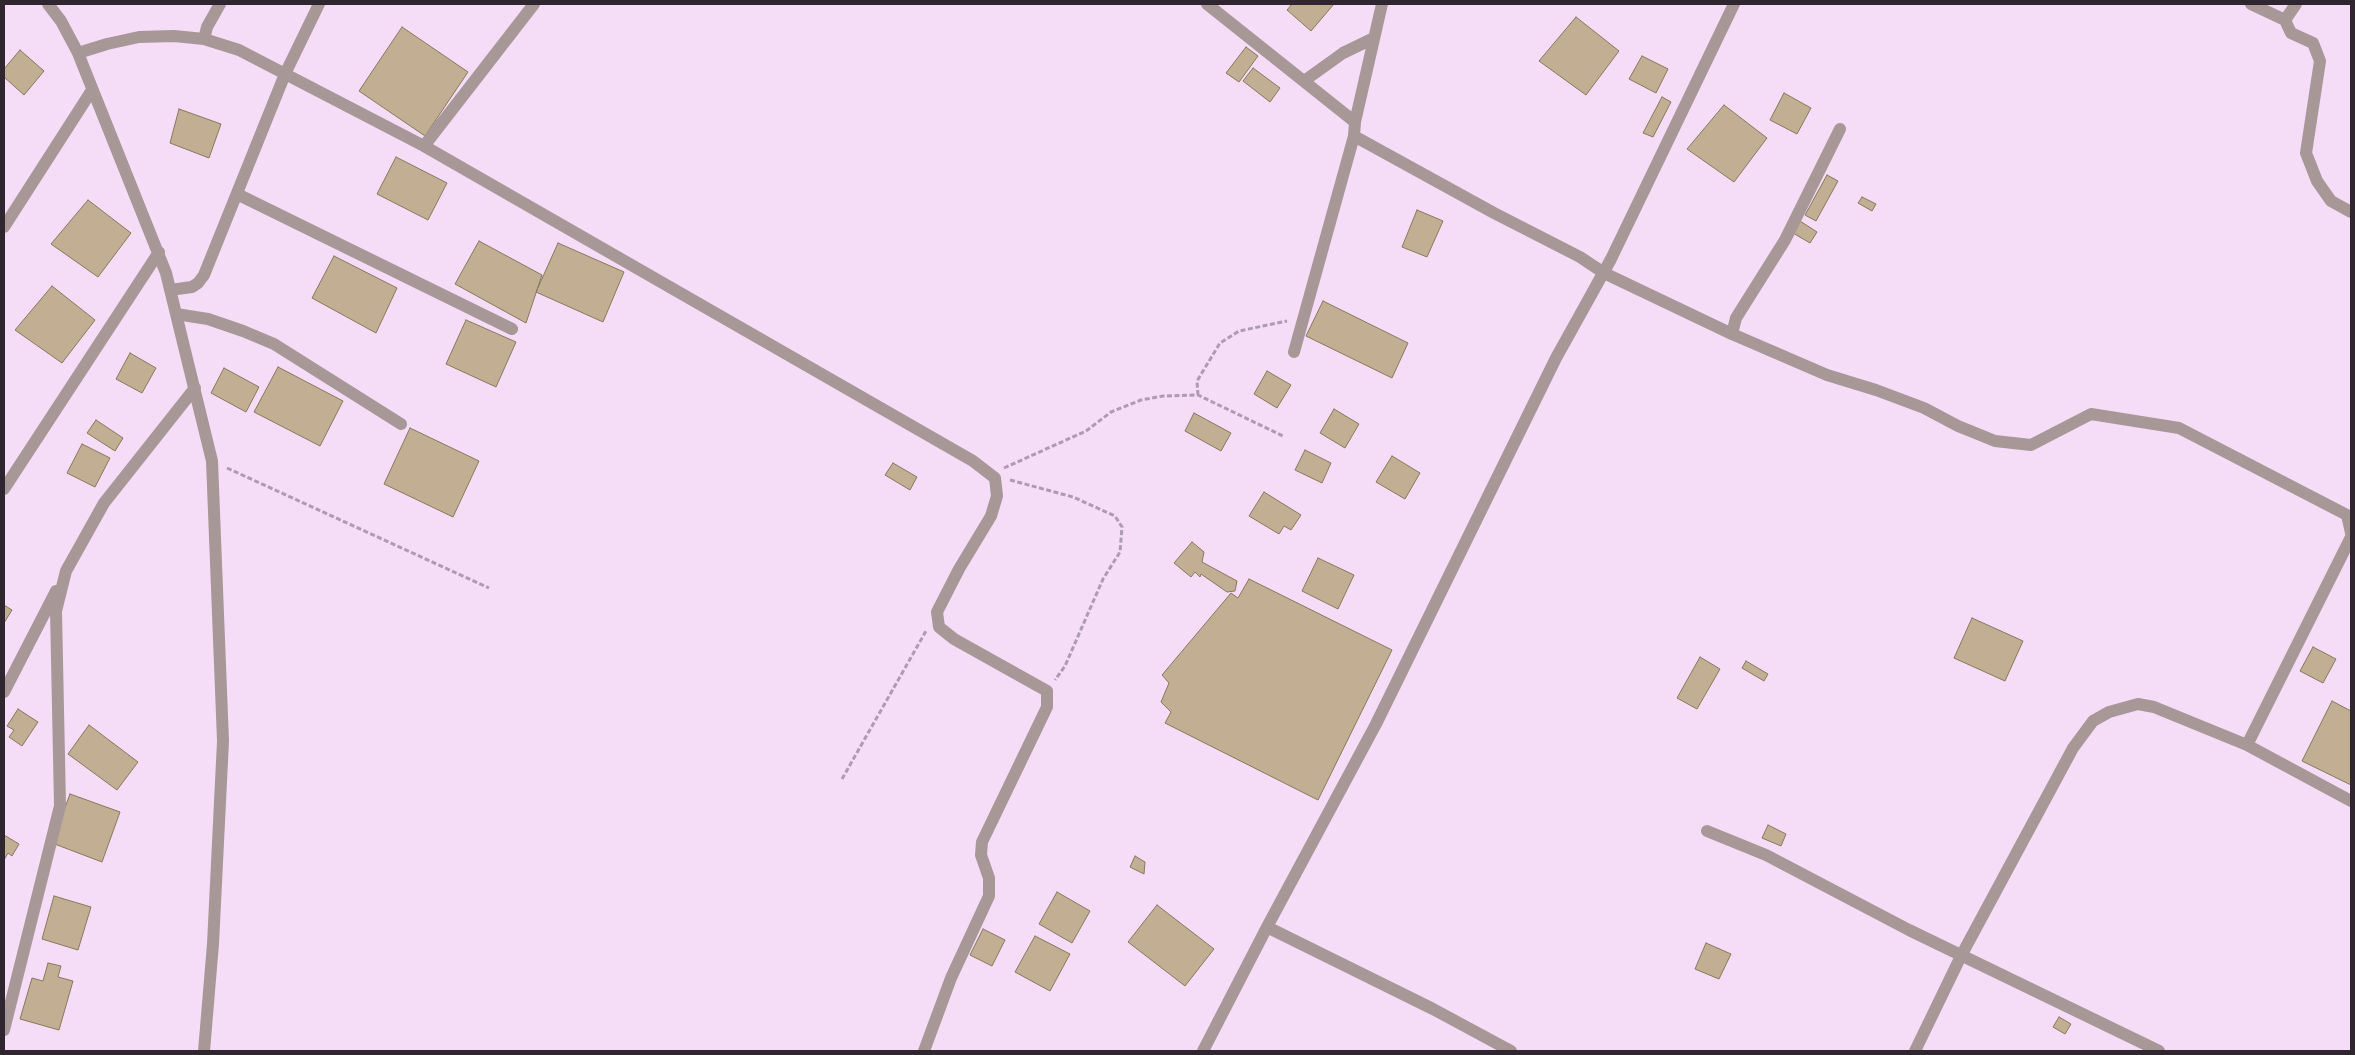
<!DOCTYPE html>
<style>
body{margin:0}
#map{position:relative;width:2355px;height:1055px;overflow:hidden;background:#f5ddf8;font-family:"DM Sans",sans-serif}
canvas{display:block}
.frame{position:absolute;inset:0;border:5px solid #2f2630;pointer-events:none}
</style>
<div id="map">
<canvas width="2355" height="1055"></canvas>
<div class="frame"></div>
</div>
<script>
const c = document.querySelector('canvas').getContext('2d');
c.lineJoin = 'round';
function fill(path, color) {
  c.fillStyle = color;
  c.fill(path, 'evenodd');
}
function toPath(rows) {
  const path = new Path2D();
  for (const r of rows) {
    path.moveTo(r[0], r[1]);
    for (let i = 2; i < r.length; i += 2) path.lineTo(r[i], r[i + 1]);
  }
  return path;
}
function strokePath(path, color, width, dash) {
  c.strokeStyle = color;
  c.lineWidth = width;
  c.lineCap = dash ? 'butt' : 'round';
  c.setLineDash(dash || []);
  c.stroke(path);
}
const building = toPath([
 [1292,4,1334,4,1311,31,1287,10,1292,4],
 [1576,17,1619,51,1586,95,1539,61,1576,17],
 [402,27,468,72,425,136,359,91,402,27],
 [1246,47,1258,56,1239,82,1226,73,1246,47],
 [20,50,44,71,24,95,4,77,4,69,20,50],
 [1642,56,1668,69,1656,93,1629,79,1642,56],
 [1253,68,1280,88,1270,102,1243,81,1253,68],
 [1784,93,1811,108,1797,134,1770,120,1784,93],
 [1662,97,1671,102,1653,137,1643,133,1662,97],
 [1724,105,1767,138,1734,182,1687,149,1724,105],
 [179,109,221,124,209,158,170,143,179,109],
 [396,157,447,183,428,220,377,194,396,157],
 [1827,175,1838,181,1816,221,1805,215,1827,175],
 [1862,197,1876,204,1872,211,1858,203,1862,197],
 [88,200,131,233,98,277,51,244,88,200],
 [1417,210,1443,221,1427,257,1402,247,1417,210],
 [1800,221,1817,232,1810,243,1793,233,1800,221],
 [479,241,542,275,526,323,455,284,479,241],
 [558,243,624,272,603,322,536,292,558,243],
 [334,256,397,288,376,333,312,298,334,256],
 [52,286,95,320,62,363,15,330,52,286],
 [1323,301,1408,343,1392,378,1306,336,1323,301],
 [466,320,516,342,496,387,446,364,466,320],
 [130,353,156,368,142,393,116,379,130,353],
 [278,367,343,401,320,446,254,412,278,367],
 [224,368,259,387,246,412,211,393,224,368],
 [1267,371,1291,385,1277,408,1254,394,1267,371],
 [1334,409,1359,424,1345,448,1320,433,1334,409],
 [1194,413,1231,433,1221,451,1185,431,1194,413],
 [96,420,123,438,115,451,87,433,96,420],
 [410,428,479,461,453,517,384,484,410,428],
 [82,444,110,458,95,487,67,473,82,444],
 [1305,450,1331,463,1322,483,1295,470,1305,450],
 [1392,456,1420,473,1405,499,1376,482,1392,456],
 [893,463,917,477,910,490,885,475,893,463],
 [1264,492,1301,515,1291,530,1284,526,1279,534,1249,516,1264,492],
 [1192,542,1204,552,1202,562,1237,581,1235,591,1227,592,1201,574,1200,577,1195,572,1191,577,1174,563,1192,542],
 [1318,558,1354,575,1338,609,1302,591,1318,558],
 [1249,579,1392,650,1318,800,1165,723,1171,712,1161,702,1169,683,1162,675,1231,593,1238,598,1249,579],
 [4,605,12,610,4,623,4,605],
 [1972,618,2023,641,2005,681,1954,658,1972,618],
 [2313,647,2336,659,2323,683,2300,671,2313,647],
 [1700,657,1720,669,1697,709,1677,698,1700,657],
 [1746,661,1768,674,1764,681,1742,668,1746,661],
 [2332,701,2351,711,2351,785,2302,761,2332,701],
 [18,709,38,722,22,746,9,737,14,730,7,726,18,709],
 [89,725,138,762,117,790,68,754,89,725],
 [70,794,120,812,102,862,52,843,70,794],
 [1768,825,1786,834,1781,846,1762,838,1768,825],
 [4,835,19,844,12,856,8,853,4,860,4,835],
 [1135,856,1145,862,1144,874,1130,867,1135,856],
 [1057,892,1090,911,1072,943,1039,924,1057,892],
 [54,896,91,907,78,950,42,939,54,896],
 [1157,905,1214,949,1185,986,1128,942,1157,905],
 [983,929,1005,940,992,966,970,955,983,929],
 [1035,936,1070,954,1050,991,1015,972,1035,936],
 [1706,943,1731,954,1719,979,1695,969,1706,943],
 [48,963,61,966,58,977,73,981,59,1030,20,1019,32,978,43,981,48,963],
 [2059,1017,2071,1024,2065,1034,2053,1027,2059,1017]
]);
const path = toPath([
 [1198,395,1197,381,1220,343,1239,331,1287,321],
 [227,468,489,588],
 [1004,468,1086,431,1111,412,1141,400,1163,396,1198,395,1283,436],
 [1010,480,1073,497,1115,516,1122,527,1120,552,1103,579,1065,666,1055,680],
 [842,779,926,631]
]);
const street = toPath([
 [48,4,61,21,78,53,166,273,212,461,223,741,213,944,204,1051],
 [1207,4,1355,122],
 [2251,4,2285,20,2291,33,2313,43,2320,61,2306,153,2317,181,2331,201,2351,212],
 [2285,20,2296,4],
 [204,39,207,27,220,4],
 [78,53,107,44,139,37,174,36,204,39,239,50,424,146,973,461,995,478,997,496,991,516,959,569,937,612,939,627,954,639,1047,691,1047,707,982,842,981,855,989,878,989,896,951,978,924,1051],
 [1304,81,1343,53,1374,38],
 [1354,136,1494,213,1580,257,1604,273,1732,334,1827,375,1876,390,1924,408,1958,426,1995,441,2031,445,2091,414,2179,428,2347,515,2351,533],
 [424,146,534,4],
 [237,194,512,329],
 [4,227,92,90],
 [170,290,192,287,198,283,204,275,285,74,319,4],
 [176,314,208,319,243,331,274,344,401,424],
 [1732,334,1736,318,1785,240,1840,129],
 [1294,352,1354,136,1355,122,1382,4],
 [4,489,159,252],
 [4,692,56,591],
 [2247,745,2351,537],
 [1707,831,1766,855,1909,930,2159,1051],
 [1267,927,1433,1009,1511,1051],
 [4,1030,60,806,56,611,66,571,104,503,195,388],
 [1203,1051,1267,927,1376,724,1556,358,1611,259,1734,4],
 [1915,1051,1961,956,2073,748,2093,721,2109,712,2138,704,2154,707,2247,745,2351,801]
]);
fill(building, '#c2af93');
strokePath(building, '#88775c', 1);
strokePath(path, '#ae9bb0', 3, [5, 2.5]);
strokePath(street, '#a89797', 12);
</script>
